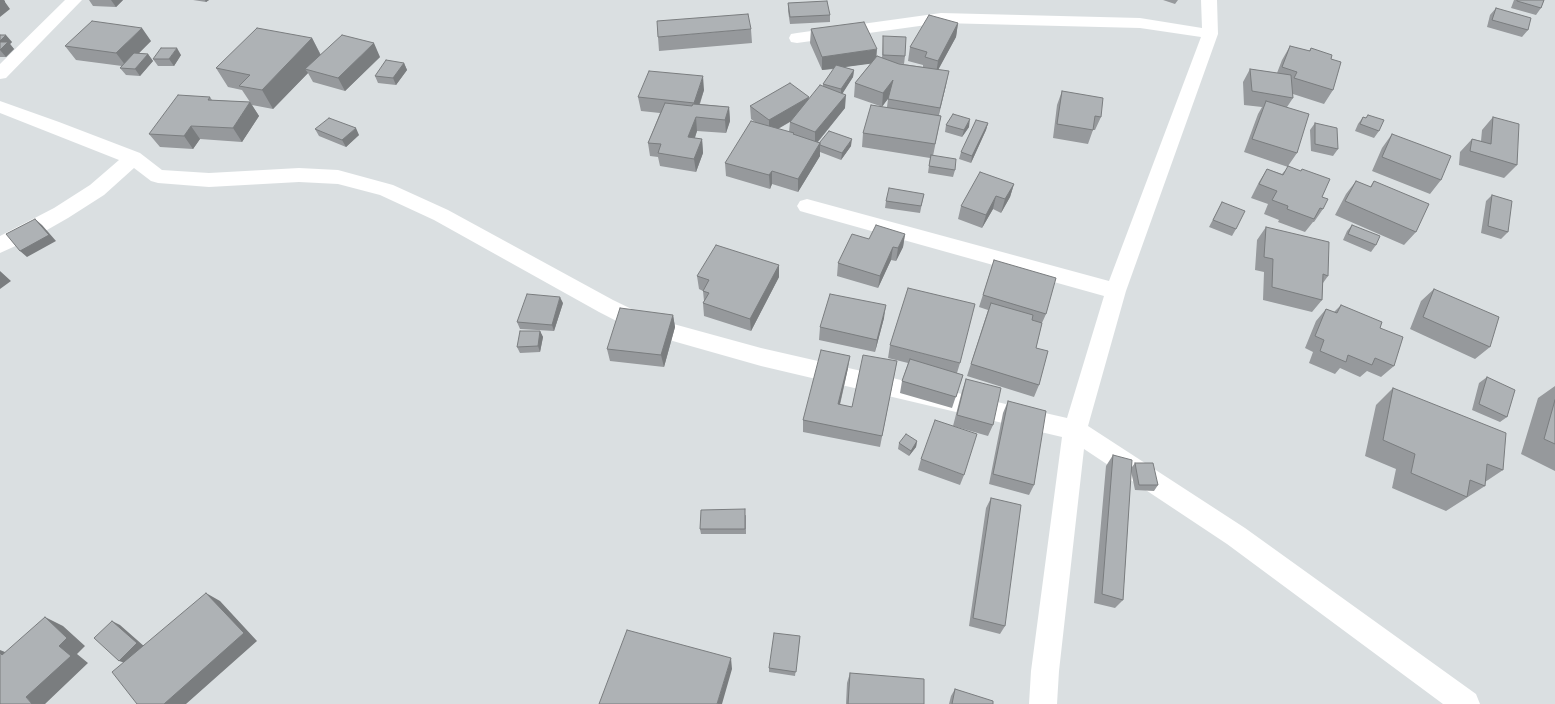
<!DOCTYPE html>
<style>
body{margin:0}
canvas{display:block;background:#dadfe1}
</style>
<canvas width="1555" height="704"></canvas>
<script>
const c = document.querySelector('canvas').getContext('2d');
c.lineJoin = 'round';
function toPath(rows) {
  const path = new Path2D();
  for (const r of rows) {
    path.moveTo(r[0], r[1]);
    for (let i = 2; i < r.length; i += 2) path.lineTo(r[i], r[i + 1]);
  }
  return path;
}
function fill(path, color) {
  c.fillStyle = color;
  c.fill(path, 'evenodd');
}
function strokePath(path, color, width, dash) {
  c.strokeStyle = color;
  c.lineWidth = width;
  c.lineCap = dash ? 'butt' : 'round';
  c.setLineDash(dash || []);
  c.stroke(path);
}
const minor = toPath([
 [65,0,82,0,6,78,0,79,0,64,65,0],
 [1201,0,1217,0,1218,34,1126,291,1088,426,1245,528,1476,694,1480,704,1443,704,1227,544,1084,449,1059,671,1057,704,1029,704,1031,671,1062,437,761,366,634,330,599,312,434,220,380,195,338,184,299,182,209,187,158,183,151,181,134,168,104,195,68,218,33,238,0,253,0,236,54,208,90,185,119,160,0,113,0,101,59,122,140,153,162,170,209,173,299,168,338,170,393,185,448,210,613,300,648,317,761,348,1067,418,1104,296,807,213,800,211,797,206,800,201,807,199,1109,281,1201,37,1140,28,941,23,797,43,791,42,789,38,791,34,797,33,941,13,1140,18,1202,28,1201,0]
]);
const wall = toPath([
 [89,0,123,0,116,7,93,6],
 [193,0,209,0,206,2],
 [1163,0,1178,0,1175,4],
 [1514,0,1544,0,1541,8,1536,15,1511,8],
 [788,3,830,15,830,22,790,24,788,11],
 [1496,8,1528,30,1522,37,1487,27,1490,15],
 [958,23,956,37,938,69,946,85,939,115,941,116,933,156,955,170,953,177,928,173,930,158,862,147,863,133,880,106,854,97,855,83,871,63,844,67,854,70,853,77,842,93,845,108,818,142,851,146,841,160,820,152,820,156,798,192,772,184,770,189,726,176,725,163,755,122,751,119,750,106,809,99,823,86,823,84,834,69,822,70,810,43,811,29,876,57,882,58,883,36,905,56,904,64,896,63,923,67,923,65,908,61,910,47],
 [888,99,887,107,882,107,882,106],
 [790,122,789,132,778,129],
 [751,29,752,43,659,51,658,37],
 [0,35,12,42,10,44,14,49,6,57,0,57],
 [312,38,321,55,380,57,345,91,313,82,308,73,273,109,252,105,259,116,242,142,200,139,193,149,160,147,149,134,210,97,212,100,250,102,242,90,228,87,216,68],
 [151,41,139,53,148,54,153,61,140,76,126,75,120,68,122,66,76,60,65,46],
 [1290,46,1309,51,1311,48,1331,59,1333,90,1324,104,1293,94,1293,98,1287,107,1297,153,1288,166,1322,197,1323,209,1314,222,1313,222,1305,232,1278,222,1279,220,1264,214,1268,204,1251,198,1259,182,1267,169,1282,174,1288,167,1244,152,1258,114,1262,107,1244,105,1243,82,1250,69,1277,73,1282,60],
 [181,55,174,66,158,66,153,59],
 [404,63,407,70,396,85,378,83,375,76],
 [704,90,700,104,729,107,730,121,726,133,697,131,695,138,702,139,703,153,696,172,660,166,658,157,650,156,648,143,660,113,641,111,638,97],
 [1062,91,1101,117,1095,130,1093,130,1088,144,1053,138,1057,105],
 [1368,115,1379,131,1374,138,1355,131,1358,124,1363,117,1366,118],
 [1493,117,1517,165,1504,178,1459,165,1460,152,1472,139,1481,141,1482,130],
 [988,123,986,130,971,163,959,159,961,152],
 [1315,123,1338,149,1333,156,1311,151,1310,130],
 [946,125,969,127,962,137,945,132],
 [315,129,359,135,346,147,319,136],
 [1392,134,1441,180,1430,194,1372,171,1382,148],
 [1356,181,1370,187,1374,181,1416,232,1404,245,1335,215,1346,194],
 [1014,184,1010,197,1001,213,993,209,982,228,958,219,961,206],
 [924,194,920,213,885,208,886,201],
 [1492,195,1508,232,1501,239,1481,233,1486,201],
 [1222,202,1236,229,1232,236,1209,227],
 [1352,225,1376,245,1371,252,1343,240,1347,231],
 [1266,227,1328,276,1323,283,1322,300,1312,312,1263,300,1264,272,1255,270,1257,240],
 [905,234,903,247,896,261,891,260,878,288,837,276,838,263,869,239],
 [994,260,1046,314,1042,323,1036,348,1039,385,1034,397,967,376,988,310,979,307],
 [779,265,779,277,751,331,704,316,703,303,704,301,703,291,699,289,697,276],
 [1434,289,1490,347,1475,359,1410,329,1421,301],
 [563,303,554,331,520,329,517,322],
 [1341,305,1380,328,1394,366,1381,377,1367,371,1360,377,1340,368,1335,374,1309,363,1313,352,1305,348,1316,321,1326,309,1334,312],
 [673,315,675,327,664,367,610,361,607,349],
 [884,318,875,352,819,340,820,327],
 [540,331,543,337,540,352,520,353,517,347],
 [890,345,960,363,957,373,963,375,952,408,900,393,902,381,908,363,888,358],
 [897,361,880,447,803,432,803,420,848,368,840,405,852,407],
 [1487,377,1507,417,1500,422,1472,410,1479,383],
 [966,379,993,425,988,436,953,426,962,391],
 [1555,386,1555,471,1521,454,1538,398],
 [1393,388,1503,470,1485,482,1485,486,1446,511,1392,488,1396,469,1365,456,1376,405],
 [1008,401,1034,485,1029,495,989,484,1003,413],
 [917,441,916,447,909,456,898,449,899,443],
 [1113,455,1132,467,1135,463,1158,485,1154,491,1135,490,1131,471,1123,600,1115,608,1094,603,1106,466],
 [921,459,964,475,960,485,918,470],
 [991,498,1005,626,1000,634,969,626,986,508],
 [746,515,746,534,701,534,700,529],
 [800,636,795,676,769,672,769,668],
 [850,673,924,704,846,704,847,683],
 [955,689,993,704,949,704,951,696]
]);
const shadedWall = toPath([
 [0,0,4,0,5,1,5,2,10,9,0,17],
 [111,0,123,0,116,7],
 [205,0,209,0,206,2],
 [958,23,956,37,936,74,938,61],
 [142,28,151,41,126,66,116,53],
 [6,35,12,42,10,44,14,49,6,57,0,50,0,41],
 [312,38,322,58,305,69,308,73,273,109,262,90],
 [374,43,380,57,345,91,338,78],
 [177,48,181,55,174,66,169,59],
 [877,49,876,63,822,70,822,57],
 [148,54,153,61,140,76,135,69],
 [404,63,407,70,396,85,393,78],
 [854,70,853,77,841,96,841,89],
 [949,71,946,85,937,121,940,108],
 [703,76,704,90,695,117,694,103],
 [893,80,892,93,882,107,883,93],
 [846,95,845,108,815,145,815,132],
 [809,97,808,111,769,134,769,120],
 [250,102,259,116,242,142,233,128],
 [729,107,730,121,726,133,725,120],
 [696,117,697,131,690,151,688,137],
 [970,119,969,127,962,137,964,130],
 [988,123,986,130,971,163,972,156],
 [191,126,200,139,193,149,184,136],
 [356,128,359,135,346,147,342,140],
 [702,139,703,153,696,172,694,159],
 [852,139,851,146,841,160,842,153],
 [820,143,820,156,798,192,798,179],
 [772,171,772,184,770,189,769,175],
 [1014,184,1010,197,1001,213,1005,199],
 [996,196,993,209,982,228,986,215],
 [35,219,42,225,56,241,27,257,20,251],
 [905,234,903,247,896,261,898,248],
 [893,247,891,260,878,288,880,276],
 [779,265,779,277,751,331,750,319],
 [0,271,11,281,0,289],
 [560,297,563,303,554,331,552,325],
 [886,305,884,318,875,352,877,340],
 [673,315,675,327,664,367,661,355],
 [540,331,543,337,540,352,538,346],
 [850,356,848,368,837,416,838,404],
 [917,441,916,447,909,456,911,451],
 [206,593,220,601,257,641,186,704,164,704],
 [45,617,63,626,85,646,77,654,88,663,45,704,32,704,26,697,59,646],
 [112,621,120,625,145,647,128,664,119,661],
 [0,650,15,656,2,655,0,653],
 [731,658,732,669,722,704,717,704]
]);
const building = toPath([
 [1517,0,1544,0,1541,8,1517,1,1517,0],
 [827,1,830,15,790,17,788,3,827,1],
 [1496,8,1531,18,1528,30,1492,20,1496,8],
 [748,14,751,29,658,37,657,21,748,14],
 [929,15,958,23,938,61,925,57,927,52,910,47,929,15],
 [92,21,142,28,116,53,65,46,92,21],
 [864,22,877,49,822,57,811,29,864,22],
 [257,28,312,38,262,90,239,86,250,75,216,68,257,28],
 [0,35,6,35,0,41,0,35],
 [342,35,374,43,338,78,305,69,342,35],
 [883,36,906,37,905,56,883,55,883,36],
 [0,42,8,42,0,50,0,42],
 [1290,46,1310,51,1311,48,1332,55,1331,59,1341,62,1333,90,1294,78,1297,72,1282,67,1290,46],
 [161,48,177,48,169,59,153,59,161,48],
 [134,53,148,54,135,69,120,68,134,53],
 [877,56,899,64,949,71,940,108,888,99,893,80,883,93,855,83,877,56],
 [386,60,404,63,393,78,375,76,386,60],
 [836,65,854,70,841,89,823,84,836,65],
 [1250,69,1291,75,1293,98,1252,91,1250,69],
 [649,71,703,76,694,103,638,97,649,71],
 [790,83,809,97,769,120,750,106,790,83],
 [820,85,846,95,815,132,790,122,820,85],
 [1062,91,1103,98,1101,117,1095,116,1093,130,1057,124,1062,91],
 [178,95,210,97,208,100,250,102,233,128,191,126,184,136,149,134,178,95],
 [1266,101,1309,114,1297,153,1252,139,1266,101],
 [665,103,692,106,693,104,729,107,725,120,696,117,688,137,702,139,694,159,658,153,661,144,648,143,665,103],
 [871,105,941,116,935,144,863,133,871,105],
 [953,114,970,119,964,130,946,125,953,114],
 [1368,115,1384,120,1379,131,1360,124,1363,117,1366,118,1368,115],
 [1493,117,1519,124,1517,165,1470,151,1472,139,1491,144,1493,117],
 [329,118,356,128,342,140,315,129,329,118],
 [976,120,988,123,972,156,961,152,976,120],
 [751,121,794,133,793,134,820,143,798,179,772,171,769,175,725,163,751,121],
 [1315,123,1337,128,1338,149,1315,144,1315,123],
 [829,131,852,139,842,153,820,145,820,142,829,131],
 [1392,134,1451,156,1441,180,1382,157,1392,134],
 [931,155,956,159,955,170,929,166,931,155],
 [1288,166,1301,171,1302,169,1330,179,1322,197,1328,199,1323,209,1320,208,1314,219,1287,209,1288,206,1272,200,1277,191,1259,184,1267,169,1283,175,1288,166],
 [980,172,1014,184,1005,199,996,196,986,215,961,206,980,172],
 [1356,181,1371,187,1374,181,1429,204,1416,232,1345,201,1356,181],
 [889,188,924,194,921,206,886,201,889,188],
 [1492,195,1512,201,1508,232,1488,226,1492,195],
 [1222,202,1245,211,1236,229,1213,220,1222,202],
 [35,219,49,235,20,251,6,234,35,219],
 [876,225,905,234,898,248,893,247,880,276,838,263,852,234,869,239,876,225],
 [1352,225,1380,236,1376,245,1348,234,1352,225],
 [1266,227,1329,242,1328,276,1323,274,1322,300,1272,287,1273,259,1264,257,1266,227],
 [716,245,779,265,750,319,703,303,709,293,703,291,709,280,697,276,716,245],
 [994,260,1056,278,1046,314,983,295,994,260],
 [908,288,975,304,960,363,890,345,908,288],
 [1434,289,1499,317,1490,347,1423,317,1434,289],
 [527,294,560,297,552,325,517,322,527,294],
 [830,294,886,305,877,340,820,327,830,294],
 [991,303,1033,315,1032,320,1042,323,1036,348,1048,351,1039,385,971,364,991,303],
 [1341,305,1382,322,1380,328,1403,337,1394,366,1375,358,1372,365,1348,355,1346,362,1320,351,1324,340,1315,336,1326,309,1337,313,1341,305],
 [620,308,673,315,661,355,607,349,620,308],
 [520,331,540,331,538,346,517,347,520,331],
 [821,350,850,356,838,404,852,407,863,355,897,361,882,436,803,420,821,350],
 [910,359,963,375,956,397,902,381,910,359],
 [1487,377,1515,390,1507,417,1479,404,1487,377],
 [966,379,1001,388,993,425,957,415,966,379],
 [1393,388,1506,433,1503,470,1487,464,1485,486,1470,480,1467,497,1411,473,1415,454,1383,440,1393,388],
 [1555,400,1555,444,1544,439,1555,400],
 [1008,401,1046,411,1034,485,993,474,1008,401],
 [935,420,977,434,964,475,921,459,935,420],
 [906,434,917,441,911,451,899,443,906,434],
 [1113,455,1132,460,1123,600,1102,594,1113,455],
 [1135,463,1153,463,1158,485,1139,485,1135,463],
 [991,498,1021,505,1005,626,973,618,991,498],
 [745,509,745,529,700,529,701,510,745,509],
 [206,593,244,633,164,704,137,704,112,672,206,593],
 [45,617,67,638,59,646,71,656,26,697,32,704,0,704,0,653,2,655,45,617],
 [112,621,137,643,119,661,94,638,112,621],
 [627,630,731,658,717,704,599,704,627,630],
 [774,633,800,636,796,672,769,668,774,633],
 [850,673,924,679,924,704,848,704,850,673],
 [955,689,993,701,993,704,952,704,955,689]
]);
fill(minor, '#fff');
fill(wall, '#96999c');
fill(shadedWall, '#7a7d7f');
fill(building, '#aeb2b5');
strokePath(building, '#7a7d7f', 1);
</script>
